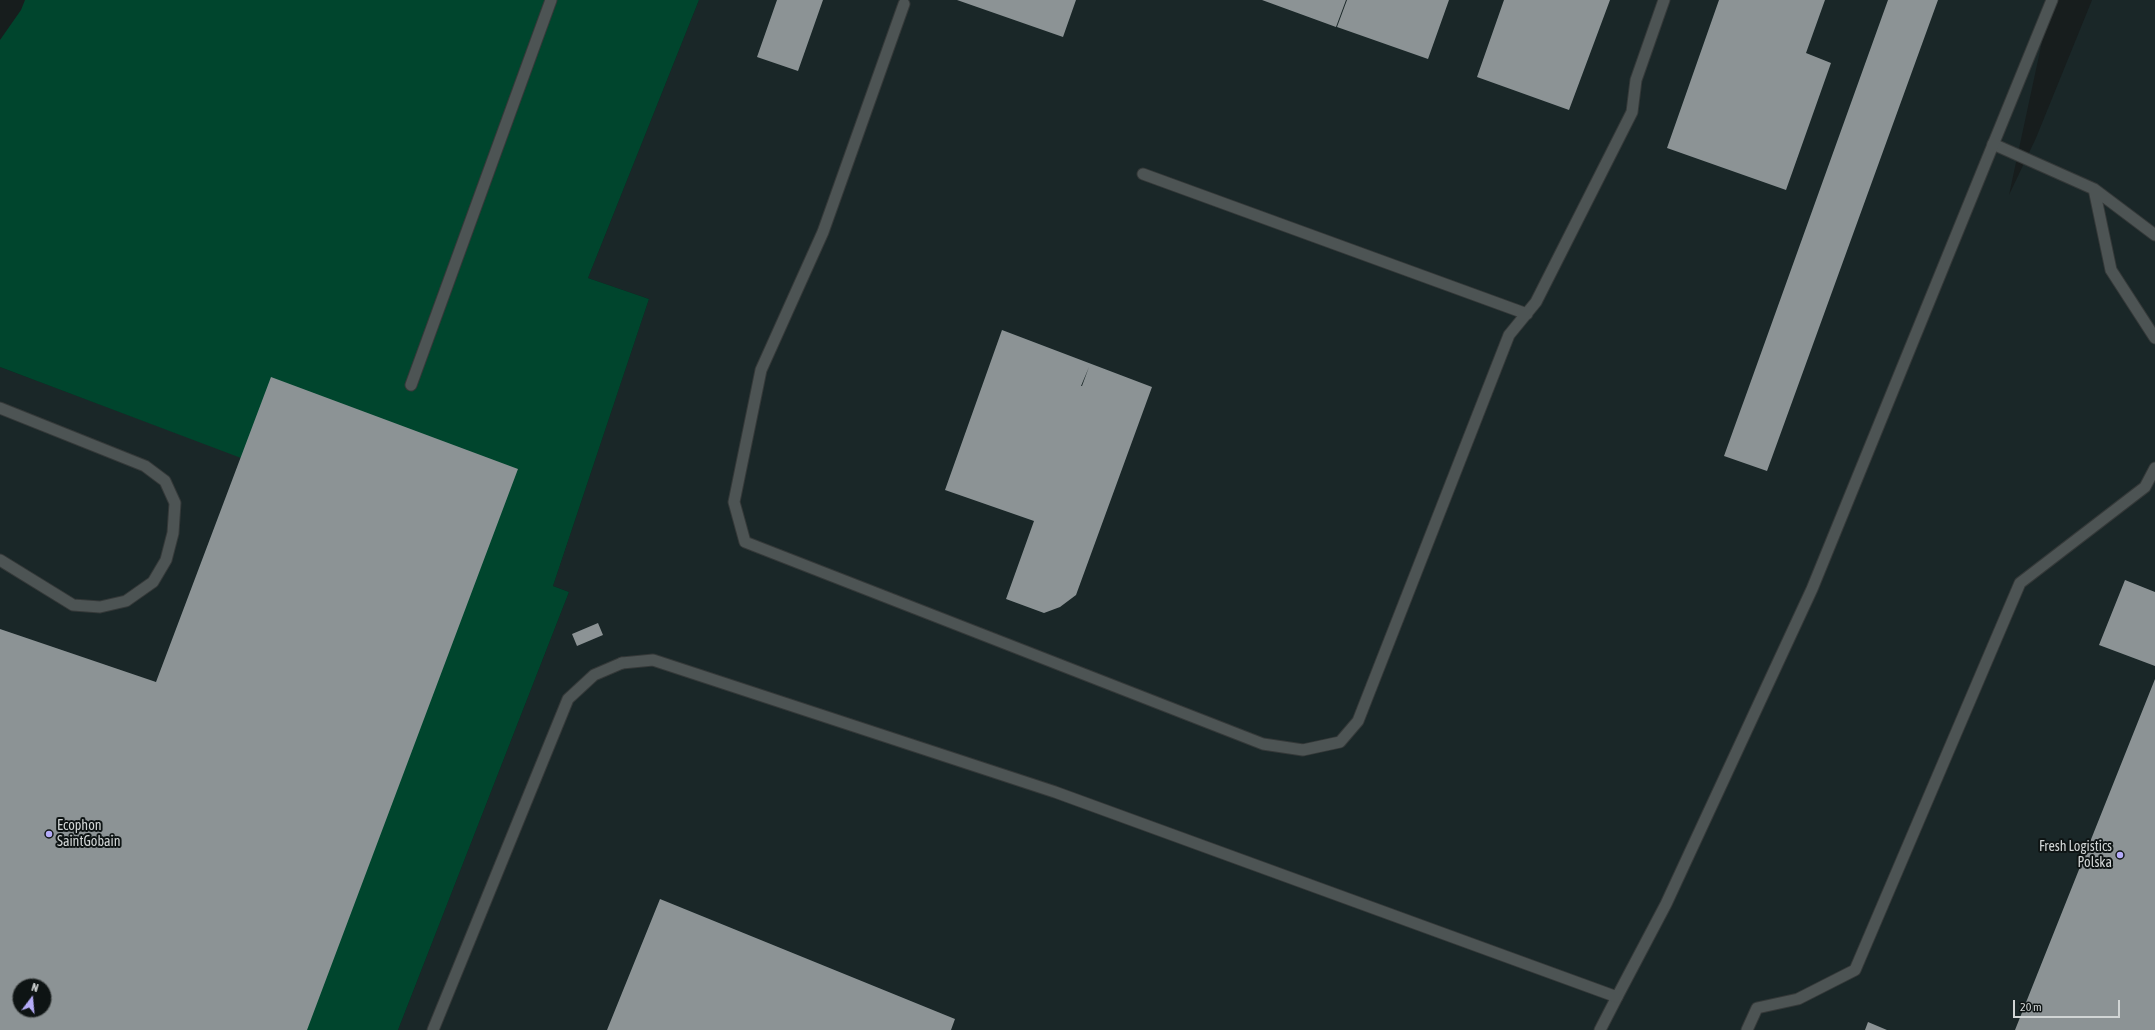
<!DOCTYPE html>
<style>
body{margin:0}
#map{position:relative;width:2155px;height:1030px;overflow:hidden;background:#171d1d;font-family:"Asap Condensed",sans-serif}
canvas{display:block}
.north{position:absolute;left:12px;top:978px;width:40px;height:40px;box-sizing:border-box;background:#0e1414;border:1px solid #5c6161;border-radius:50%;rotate:16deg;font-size:11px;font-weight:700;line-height:16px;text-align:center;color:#d1d5d5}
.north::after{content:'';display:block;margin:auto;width:14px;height:18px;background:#b5acf8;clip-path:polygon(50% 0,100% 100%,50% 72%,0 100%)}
.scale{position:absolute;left:2013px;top:1000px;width:107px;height:18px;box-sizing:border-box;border:2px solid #d1d5d5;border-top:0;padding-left:5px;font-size:12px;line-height:14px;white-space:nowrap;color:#d1d5d5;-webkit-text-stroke:3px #0e1414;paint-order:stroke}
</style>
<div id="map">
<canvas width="2155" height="1030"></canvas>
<div class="north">N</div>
<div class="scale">20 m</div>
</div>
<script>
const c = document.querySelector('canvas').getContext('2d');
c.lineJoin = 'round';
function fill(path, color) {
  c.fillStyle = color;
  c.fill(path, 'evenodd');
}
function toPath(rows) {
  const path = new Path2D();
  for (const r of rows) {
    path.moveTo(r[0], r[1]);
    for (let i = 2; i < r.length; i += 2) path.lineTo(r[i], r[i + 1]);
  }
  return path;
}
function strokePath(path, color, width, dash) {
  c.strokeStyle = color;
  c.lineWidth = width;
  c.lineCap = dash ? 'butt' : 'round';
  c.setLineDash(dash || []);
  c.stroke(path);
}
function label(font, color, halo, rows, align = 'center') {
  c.font = font + ' "Asap Condensed",sans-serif';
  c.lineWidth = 4;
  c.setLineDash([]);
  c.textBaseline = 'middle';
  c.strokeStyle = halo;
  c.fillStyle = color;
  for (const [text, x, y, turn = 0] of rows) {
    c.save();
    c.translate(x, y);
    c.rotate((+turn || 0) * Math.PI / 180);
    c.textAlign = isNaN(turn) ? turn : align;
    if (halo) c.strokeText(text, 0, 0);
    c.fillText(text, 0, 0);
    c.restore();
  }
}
const built = toPath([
 [699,0,2051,0,2009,195,2036,138,2092,0,2155,0,2155,1030,398,1030,569,592,553,586,649,299,588,278],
 [0,367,241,457,303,1030,0,1030],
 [20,986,44,986,44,1010,20,1010]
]);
const green = toPath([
 [25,0,699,0,588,278,649,299,553,586,569,592,398,1030,303,1030,241,458,0,367,0,40,21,10]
]);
const building = toPath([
 [777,0,823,0,798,71,757,57],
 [957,0,1076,0,1063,37],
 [1262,0,1346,0,1336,27],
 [1347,0,1449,0,1428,59,1337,27],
 [1504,0,1610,0,1569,110,1477,77],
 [1719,0,1825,0,1806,53,1831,63,1786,190,1667,148],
 [1888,0,1938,0,1767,471,1724,456],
 [1002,330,1152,387,1076,595,1060,607,1044,613,1006,599,1034,521,945,490],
 [1089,367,1082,386,1081,386],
 [271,377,518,469,307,1030,0,1030,0,629,156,682],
 [20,986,44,986,44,1010,20,1010],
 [2125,580,2155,592,2155,666,2099,645],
 [598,623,603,635,577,646,572,634],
 [2155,679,2155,1030,2015,1030],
 [660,899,955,1019,951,1030,607,1030],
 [1868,1022,1887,1030,1865,1030]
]);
const service = toPath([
 [904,4,823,232,761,370,734,502,745,542,1263,744,1303,750,1340,742,1358,721,1509,335,1536,302,1632,112,1636,80,1664,0],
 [1993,144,2094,189,2155,235],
 [1143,174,1527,314],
 [2094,189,2111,270,2155,338],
 [411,385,551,0],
 [0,408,145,466,165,481,175,503,173,533,166,560,153,582,126,601,100,607,73,605,0,560],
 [433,1030,568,699,594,675,622,663],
 [1600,1030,1617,997],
 [1747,1030,1757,1008,1798,999,1855,970,2020,583,2145,487,2155,468]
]);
const minor = toPath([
 [622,663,653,660,1055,792,1617,997,1666,904,1812,589,2052,0]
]);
const markers = [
 [49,834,4,"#b5acf8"],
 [2120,855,4,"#b5acf8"]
];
const poiNames = [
 ["Ecophon",57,826],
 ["SaintGobain",57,842],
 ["Fresh Logistics",2112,847,"right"],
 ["Polska",2112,863,"right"]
];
fill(built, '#1a2728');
fill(green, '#00452d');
fill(building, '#8c9395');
strokePath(service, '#353939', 13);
strokePath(minor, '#353939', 13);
strokePath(service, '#4d5454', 11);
strokePath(minor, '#4d5454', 11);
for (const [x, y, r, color] of markers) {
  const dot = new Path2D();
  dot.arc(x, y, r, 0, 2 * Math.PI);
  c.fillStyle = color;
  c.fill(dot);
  strokePath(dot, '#0e1414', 1.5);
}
label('14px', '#d1d5d5', '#0e1414', poiNames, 'left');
</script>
